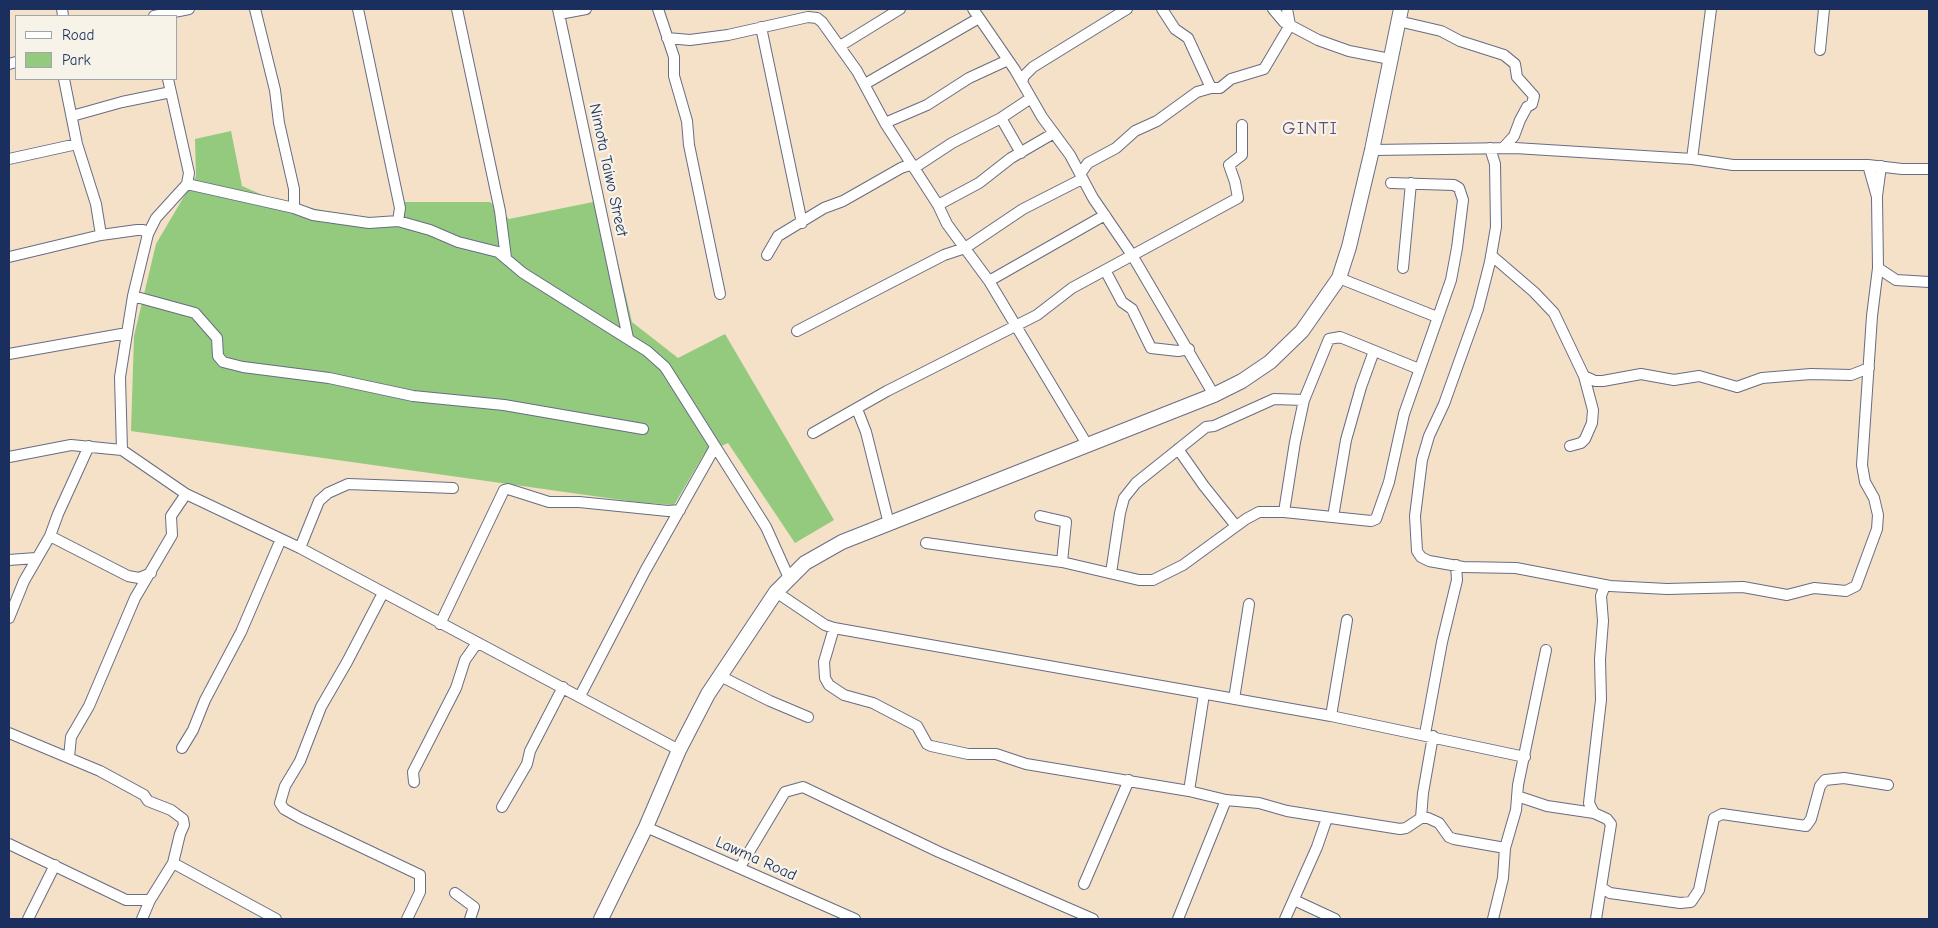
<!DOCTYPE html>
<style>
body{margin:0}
#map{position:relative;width:1938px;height:928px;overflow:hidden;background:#f5e0c8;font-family:"Comic Neue",sans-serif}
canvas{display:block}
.frame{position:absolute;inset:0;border:10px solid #1b2f5e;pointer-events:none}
.legend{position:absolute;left:15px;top:15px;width:162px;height:65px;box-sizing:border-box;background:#f7f3e8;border:1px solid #9fa5b1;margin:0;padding:6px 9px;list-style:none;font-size:15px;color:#1b2f5e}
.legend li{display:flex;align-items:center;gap:10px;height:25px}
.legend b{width:25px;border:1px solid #9fa5b1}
</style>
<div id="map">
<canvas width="1938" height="928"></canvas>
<div class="frame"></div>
<ul class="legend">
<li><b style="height:6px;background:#fff"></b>Road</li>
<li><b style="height:14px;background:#93ca7d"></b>Park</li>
</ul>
</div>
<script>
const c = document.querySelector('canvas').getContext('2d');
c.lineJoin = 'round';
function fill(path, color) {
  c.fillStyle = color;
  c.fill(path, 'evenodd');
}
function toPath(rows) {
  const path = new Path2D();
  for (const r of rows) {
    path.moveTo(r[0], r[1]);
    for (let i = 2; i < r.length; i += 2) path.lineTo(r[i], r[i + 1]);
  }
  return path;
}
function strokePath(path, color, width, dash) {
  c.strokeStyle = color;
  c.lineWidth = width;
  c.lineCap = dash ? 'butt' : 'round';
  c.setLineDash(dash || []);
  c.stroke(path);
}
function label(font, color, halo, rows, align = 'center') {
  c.font = font + ' "Comic Neue",sans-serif';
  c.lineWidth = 4.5;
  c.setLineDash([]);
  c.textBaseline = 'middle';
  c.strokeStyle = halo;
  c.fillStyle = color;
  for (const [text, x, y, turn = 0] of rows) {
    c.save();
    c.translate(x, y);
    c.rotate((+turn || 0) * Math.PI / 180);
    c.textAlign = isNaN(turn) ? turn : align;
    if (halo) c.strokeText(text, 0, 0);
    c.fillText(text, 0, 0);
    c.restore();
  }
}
const green = toPath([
 [231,131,242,186,276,201,390,224,405,202,490,202,509,219,603,200,632,322,678,358,725,334,834,520,795,543,728,443,704,454,674,505,636,502,131,431,134,336,156,244,196,176,195,139]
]);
const street = toPath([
 [62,9,63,16],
 [255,9,275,90,279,123,294,189,294,208],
 [358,9,400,208,398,221],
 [457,9,500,211,506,258],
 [558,9,628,338],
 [658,9,674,57,674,76,687,121,689,145,720,294],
 [973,9,1015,70,1042,117,1070,155,1093,198,1132,255,1214,395],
 [1162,9,1175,29,1188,38,1211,88],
 [1273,9,1284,22,1318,40,1349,51,1390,59],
 [559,14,586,9],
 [154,16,189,9],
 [1398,21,1441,31,1460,41,1504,55,1515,64,1517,77,1534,96,1532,104,1527,107,1520,120,1514,136,1503,148],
 [761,27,802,223],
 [667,38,690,40,728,35,808,17,817,18,822,22,857,71,885,123,938,205,947,224,989,281,1088,446],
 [840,46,900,9],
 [1820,50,1824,9],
 [9,64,16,62],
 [64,79,77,144,96,204,101,235],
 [168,79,189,173,187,184,156,218,148,234,133,296,120,377,122,450,186,494,300,548,679,750],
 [1022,82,1024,76,1033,67,1127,9],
 [865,84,979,18],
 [72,116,122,102,171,92],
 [1001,118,1021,153],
 [885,123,927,105,969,78,1008,60],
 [1490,148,1495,164,1496,227,1490,262,1478,309,1444,404,1429,436,1422,460,1415,516,1417,551,1421,557,1429,561,1463,567,1516,568,1610,586,1667,589,1743,587,1787,595,1814,588,1846,591,1856,586,1877,529,1878,515,1874,498,1865,482,1862,465,1872,316,1878,268,1877,197,1868,165],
 [1372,150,1515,148,1692,159,1733,165,1868,165,1902,169,1929,169],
 [9,159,77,144],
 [1692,159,1711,9],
 [914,168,952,143,1001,118,1031,98],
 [1080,174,1088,163,1116,148,1135,131,1157,121,1197,92,1211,88,1220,88,1231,79,1264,69,1290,25,1287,9],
 [187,184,294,208,313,215,369,223,398,221,430,230,458,242,498,252,523,273,647,351,665,367,766,527,789,578],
 [1877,196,1881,166],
 [938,205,979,183,1011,158,1054,133],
 [767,255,778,236,824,208,843,201,901,168,912,164],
 [1491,255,1534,292,1554,313,1584,376,1593,410,1592,423,1585,439,1581,443,1570,446],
 [9,257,101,235,137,230,143,230,148,234],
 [1403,268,1411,183],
 [1878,268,1896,280,1929,282],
 [1105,270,1122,302,1132,309,1151,348,1178,351,1189,349],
 [1339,278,1437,317],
 [989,281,1105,215],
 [133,296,195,313,217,338,218,356,223,362,243,367,329,378,413,396,504,405,643,429],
 [797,331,944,255,965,248,1023,209,1082,179],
 [9,354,127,333],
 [1584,376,1595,381,1603,381,1641,374,1674,380,1699,376,1737,387,1762,378,1811,374,1851,375,1869,368],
 [857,409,866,432,889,524],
 [813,433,887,391,1037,315,1072,288,1238,198,1235,182,1229,165,1242,155,1242,125],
 [1178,449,1204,486,1236,526],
 [9,457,71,445,122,450],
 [1284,512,1295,442,1304,400,1329,339,1340,337,1419,369],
 [1040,516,1066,522,1062,562],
 [1333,517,1346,440,1361,387,1374,351],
 [50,536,128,576,139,578,151,573],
 [926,543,1062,562,1139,580,1153,580,1183,565,1246,519,1259,512,1284,512,1371,521,1376,519,1389,482,1404,414,1451,280,1457,248,1463,200,1459,188,1454,185,1391,183],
 [300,548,319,501,328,493,348,484,453,488],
 [9,560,36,558],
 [1111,573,1120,513,1124,498,1136,483,1206,427,1214,426,1274,399,1304,400],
 [776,592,825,625,834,628,1331,716,1525,757],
 [383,593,347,662,321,707,300,761,285,786,280,803,284,809,300,818,420,875,420,892,407,919],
 [9,618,24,581,50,536,58,514,89,446],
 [440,624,504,490,508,489,549,502,579,502,668,511,680,510],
 [834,628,824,662,825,678,829,685,844,695,873,703,917,726,927,744,931,746,968,754,996,754,1026,764,1189,791,1226,800,1259,803,1287,811,1400,829,1406,828,1421,818,1428,818,1439,823,1449,837,1454,839,1505,848],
 [720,676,770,701,808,717],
 [580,696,645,571,715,447],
 [1234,699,1249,604],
 [1331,716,1347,620],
 [9,733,100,771,144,795,148,801,171,810,183,819,184,825,180,834,173,863,150,900,142,919],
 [1425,734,1442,642,1457,580,1456,565],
 [182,748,193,730,205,700,241,632,281,539],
 [69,757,71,737,89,706,135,598,172,535,171,516,186,494],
 [414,782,413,772,456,688,465,660,477,643],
 [1189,791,1204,694],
 [1517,796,1547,806,1594,813,1607,819,1611,824,1596,919],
 [502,807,527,764,530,751,563,687],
 [1594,813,1589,803,1601,700,1600,659,1603,621,1601,596,1605,585],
 [1421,818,1423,793,1433,736],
 [646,827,855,919],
 [9,844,126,900,150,900],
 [173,863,276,919],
 [740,867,785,792,803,787,939,852,1093,919],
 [1084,884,1129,780],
 [1602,888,1610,893,1680,903,1691,902,1699,890,1714,818,1722,814,1806,826,1811,819,1820,786,1825,780,1844,778,1888,785],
 [455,893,474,907,470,919],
 [1294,900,1335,919],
 [28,919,55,865],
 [1178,919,1226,800],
 [1285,919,1317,847,1327,818],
 [1493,919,1503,878,1505,848,1516,810,1518,785,1546,650]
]);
const secondary = toPath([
 [601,919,646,827,679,750,708,694,776,592,805,563,842,542,1214,395,1242,381,1270,362,1302,331,1339,278,1349,247,1372,150,1401,9]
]);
const streetNames = [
 ["Nimota Taiwo Street",608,170,78],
 ["Lawma Road",756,859,24]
];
const quarterNames = [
 ["GINTI",1310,129]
];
fill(green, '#93ca7d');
strokePath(street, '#676d83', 12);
strokePath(secondary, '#676d83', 16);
strokePath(street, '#fff', 10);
strokePath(secondary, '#fff', 14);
label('16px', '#1b2f5e', '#f7f3e8', streetNames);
c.letterSpacing = '1px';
label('19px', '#5e5078', '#f7f3e8', quarterNames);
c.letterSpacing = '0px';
</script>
